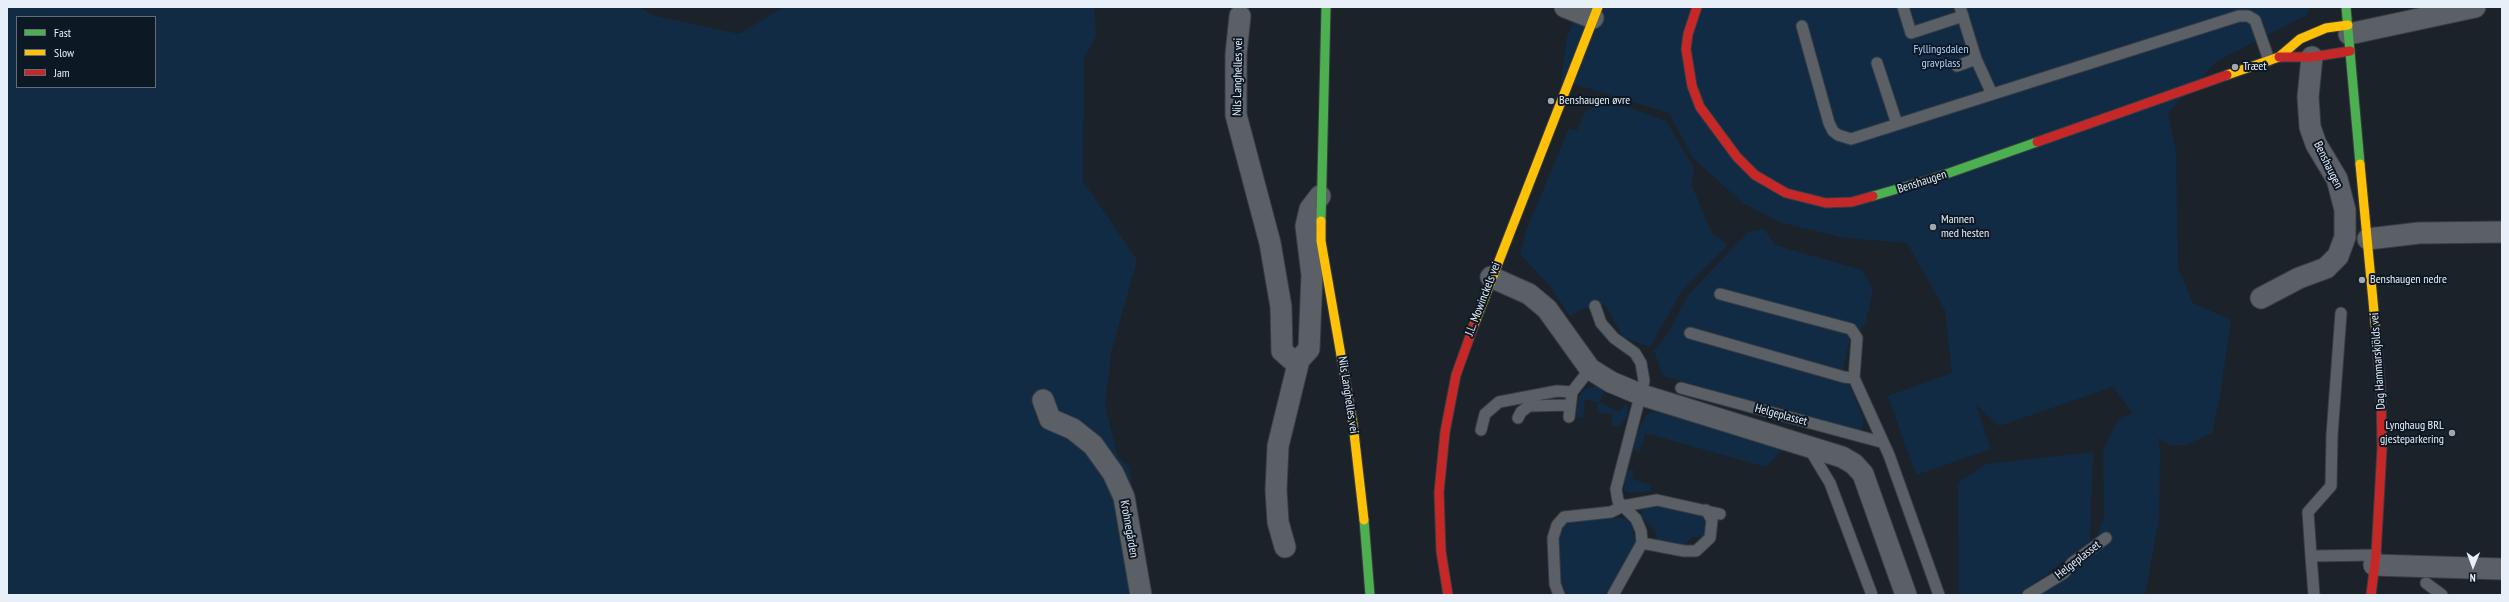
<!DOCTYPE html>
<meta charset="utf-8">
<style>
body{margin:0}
#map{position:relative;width:2509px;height:602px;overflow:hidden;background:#1c2229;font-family:"PT Sans Narrow",sans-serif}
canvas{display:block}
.frame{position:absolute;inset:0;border:8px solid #e7eff8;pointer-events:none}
.legend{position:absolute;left:16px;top:16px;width:140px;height:72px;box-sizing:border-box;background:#0d1825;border:1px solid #646e79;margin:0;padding:5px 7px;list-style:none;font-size:12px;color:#e7eff8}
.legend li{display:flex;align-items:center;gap:8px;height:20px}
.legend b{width:20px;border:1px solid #646e79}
.north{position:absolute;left:2453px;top:546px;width:40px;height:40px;-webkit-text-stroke:3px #0d1825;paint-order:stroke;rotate:181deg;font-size:11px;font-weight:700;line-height:16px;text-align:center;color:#e7eff8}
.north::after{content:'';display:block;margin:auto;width:14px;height:18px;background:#e7eff8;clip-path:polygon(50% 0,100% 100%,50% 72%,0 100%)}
</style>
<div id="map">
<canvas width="2509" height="602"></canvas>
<div class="frame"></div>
<ul class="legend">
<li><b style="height:5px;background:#4caf50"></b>Fast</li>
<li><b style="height:5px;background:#ffc107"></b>Slow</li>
<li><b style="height:5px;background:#c62828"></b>Jam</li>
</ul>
<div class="north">N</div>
</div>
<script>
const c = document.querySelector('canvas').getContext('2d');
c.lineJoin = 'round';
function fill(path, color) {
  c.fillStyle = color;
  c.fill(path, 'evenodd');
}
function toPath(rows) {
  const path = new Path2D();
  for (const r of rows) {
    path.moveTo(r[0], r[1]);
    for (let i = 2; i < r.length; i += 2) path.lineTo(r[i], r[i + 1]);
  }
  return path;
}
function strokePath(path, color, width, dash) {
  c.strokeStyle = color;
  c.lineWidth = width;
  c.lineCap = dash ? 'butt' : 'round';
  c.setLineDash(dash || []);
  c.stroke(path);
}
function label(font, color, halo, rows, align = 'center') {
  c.font = font + ' "PT Sans Narrow",sans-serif';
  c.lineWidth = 4;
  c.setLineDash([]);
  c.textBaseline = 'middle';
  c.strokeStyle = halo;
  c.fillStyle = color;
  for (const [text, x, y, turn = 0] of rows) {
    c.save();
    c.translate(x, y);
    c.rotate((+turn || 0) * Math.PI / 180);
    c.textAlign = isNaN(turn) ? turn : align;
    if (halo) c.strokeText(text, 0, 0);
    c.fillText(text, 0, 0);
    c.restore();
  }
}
const green = toPath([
 [7,7,639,7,652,15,739,34,784,7,1094,7,1096,36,1084,58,1083,181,1137,260,1111,353,1105,406,1118,457,1129,467,1150,595,7,595],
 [17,17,155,17,155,87,17,87],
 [1580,7,2310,7,2307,15,2217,61,2168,113,2176,153,2178,268,2193,303,2231,320,2220,395,2212,433,2186,445,2171,445,2158,438,2160,449,2159,518,2145,595,2038,595,2090,554,2104,517,2103,451,2116,424,2122,417,2133,413,2113,387,1999,426,1976,405,1991,449,1916,475,1888,396,1952,373,1945,310,1907,243,1845,238,1782,223,1743,203,1693,158,1669,113,1561,80,1567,37],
 [1608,100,1666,121,1694,168,1692,186,1712,233,1728,245,1682,291,1650,347,1623,337,1605,305,1585,308,1570,316,1548,284,1520,254,1526,231,1569,128,1577,131,1584,112],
 [1764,229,1775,245,1862,270,1873,290,1865,325,1850,339,1843,368,1864,421,1861,431,1663,376,1654,351,1668,333,1688,295,1748,232],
 [1596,386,1605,389,1599,402,1619,412,1626,403,1628,415,1619,427,1611,426,1612,414,1597,412,1597,402,1585,399,1583,418,1576,417,1579,397,1585,389],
 [1656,411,1784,448,1766,467,1645,433,1639,453,1635,450,1633,444,1637,433,1647,414],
 [2093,452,2090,541,2019,595,1959,595,1958,483,1986,464],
 [1634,470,1632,479,1651,485,1650,490,1653,491,1630,493,1624,491,1625,476,1628,471],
 [1671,506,1701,512,1707,518,1707,537,1693,537,1688,541,1686,548,1659,544,1655,530,1641,516,1643,509],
 [1618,518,1626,519,1631,524,1637,544,1610,595,1565,595,1560,577,1559,539,1562,526,1573,522]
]);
const lane = toPath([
 [1903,7,1911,33,1963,16],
 [1960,7,1976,59,1992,94],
 [1802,26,1829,123,1833,131,1838,135,1851,139,2239,16,2248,16,2255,20,2269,60],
 [1877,63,1897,124],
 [1957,66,1976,59],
 [1720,294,1851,329,1857,338,1854,378,1889,455,1939,595],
 [1595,306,1601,323,1614,338,1635,353,1641,363,1644,381,1616,489,1618,501,1636,519,1641,531,1642,543,1613,595],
 [1690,333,1844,377,1854,378],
 [1681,388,1881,442],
 [1569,417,1572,392,1590,369],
 [1518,418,1521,412,1529,406,1569,405],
 [1481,430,1485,414,1499,402,1557,391,1572,392],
 [1811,447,1813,455,1830,483,1872,595],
 [1642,543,1684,551,1696,551,1710,538,1712,520,1706,510],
 [2311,556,2308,512,2331,486,2332,435,2341,313],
 [2426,583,2442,595],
 [1559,595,1555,584,1553,538,1557,525,1564,517,1611,512,1623,506,1657,500,1720,514],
 [2028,595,2064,573,2072,563,2106,538],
 [2314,595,2311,556,2376,555]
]);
const street = toPath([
 [1565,7,1593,18],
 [1240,16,1236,54,1236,115,1270,243,1281,307,1282,351,1291,359,1299,360,1309,349,1312,275,1306,226,1310,209,1320,196],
 [2349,34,2475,7],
 [2368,239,2419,233,2502,232],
 [1491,277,1529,294,1547,309,1590,369,1611,382,1642,395,1842,457,1854,464,1863,474,1906,595],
 [2261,298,2299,278,2326,268,2338,256,2345,237,2345,210,2337,179,2316,144,2310,127,2308,97,2312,57],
 [1043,400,1050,419,1073,429,1093,445,1113,473,1124,497,1141,595],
 [1285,547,1278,522,1276,490,1278,446,1299,360],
 [2374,565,2502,569]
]);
const fast = toPath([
 [2346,7,2360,164],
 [1873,196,1932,179,2037,142],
 [1321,221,1326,7],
 [1364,520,1370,595]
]);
const slow = toPath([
 [2227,75,2279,57,2300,39,2326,28,2348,25],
 [2360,164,2376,333],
 [1321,221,1321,241,1353,424,1364,520],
 [1474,325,1598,7]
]);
const jam = toPath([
 [1697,7,1688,34,1686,49,1692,86,1700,107,1737,157,1755,175,1786,193,1826,203,1852,202,1873,196],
 [2279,57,2312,57,2350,51],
 [2037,142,2227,75],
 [1448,595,1441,551,1439,492,1445,432,1456,375,1474,325],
 [2371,595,2376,555,2382,448,2381,392,2376,333]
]);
const markers = [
 [2235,67,4,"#a0a7b0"],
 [1551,101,4,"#a0a7b0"],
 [1933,227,4,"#a0a7b0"],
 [2362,280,4,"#a0a7b0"],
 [2452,433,4,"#a0a7b0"]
];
const parkNames = [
 ["Fyllingsdalen",1941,50],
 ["gravplass",1941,64]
];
const poiNames = [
 ["Træet",2243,67],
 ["Benshaugen øvre",1559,101],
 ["Mannen",1941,220],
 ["med hesten",1941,234],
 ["Benshaugen nedre",2370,280],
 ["Lynghaug BRL",2444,426,"right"],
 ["gjesteparkering",2444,440,"right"]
];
const streetNames = [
 ["Nils Langhelles vei",1238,77,-89],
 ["Benshaugen",2328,165,64],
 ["Benshaugen",1922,182,-18],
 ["J.L. Mowinckels vei",1483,299,-69],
 ["Dag Hammarskjölds vei",2378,361,-94],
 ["Nils Langhelles vei",1348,395,81],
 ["Helgeplasset",1781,415,15],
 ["Krohnegården",1129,529,80],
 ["Helgeplasset",2078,560,-38]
];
fill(green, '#122b45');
strokePath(lane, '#383d43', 13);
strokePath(street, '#383d43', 23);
strokePath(fast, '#383d43', 11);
strokePath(slow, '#383d43', 11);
strokePath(jam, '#383d43', 11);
strokePath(lane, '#5b6066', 11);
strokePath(street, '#5b6066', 21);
strokePath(fast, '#4caf50', 9);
strokePath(slow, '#ffc107', 9);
strokePath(jam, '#c62828', 9);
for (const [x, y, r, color] of markers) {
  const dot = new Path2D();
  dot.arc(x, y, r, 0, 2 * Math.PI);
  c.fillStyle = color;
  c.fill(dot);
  strokePath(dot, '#0d1825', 1.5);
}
label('12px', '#abd0f9', '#0d1825', parkNames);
label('12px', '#e7eff8', '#0d1825', poiNames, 'left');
label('12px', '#e7eff8', '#0d1825', streetNames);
</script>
